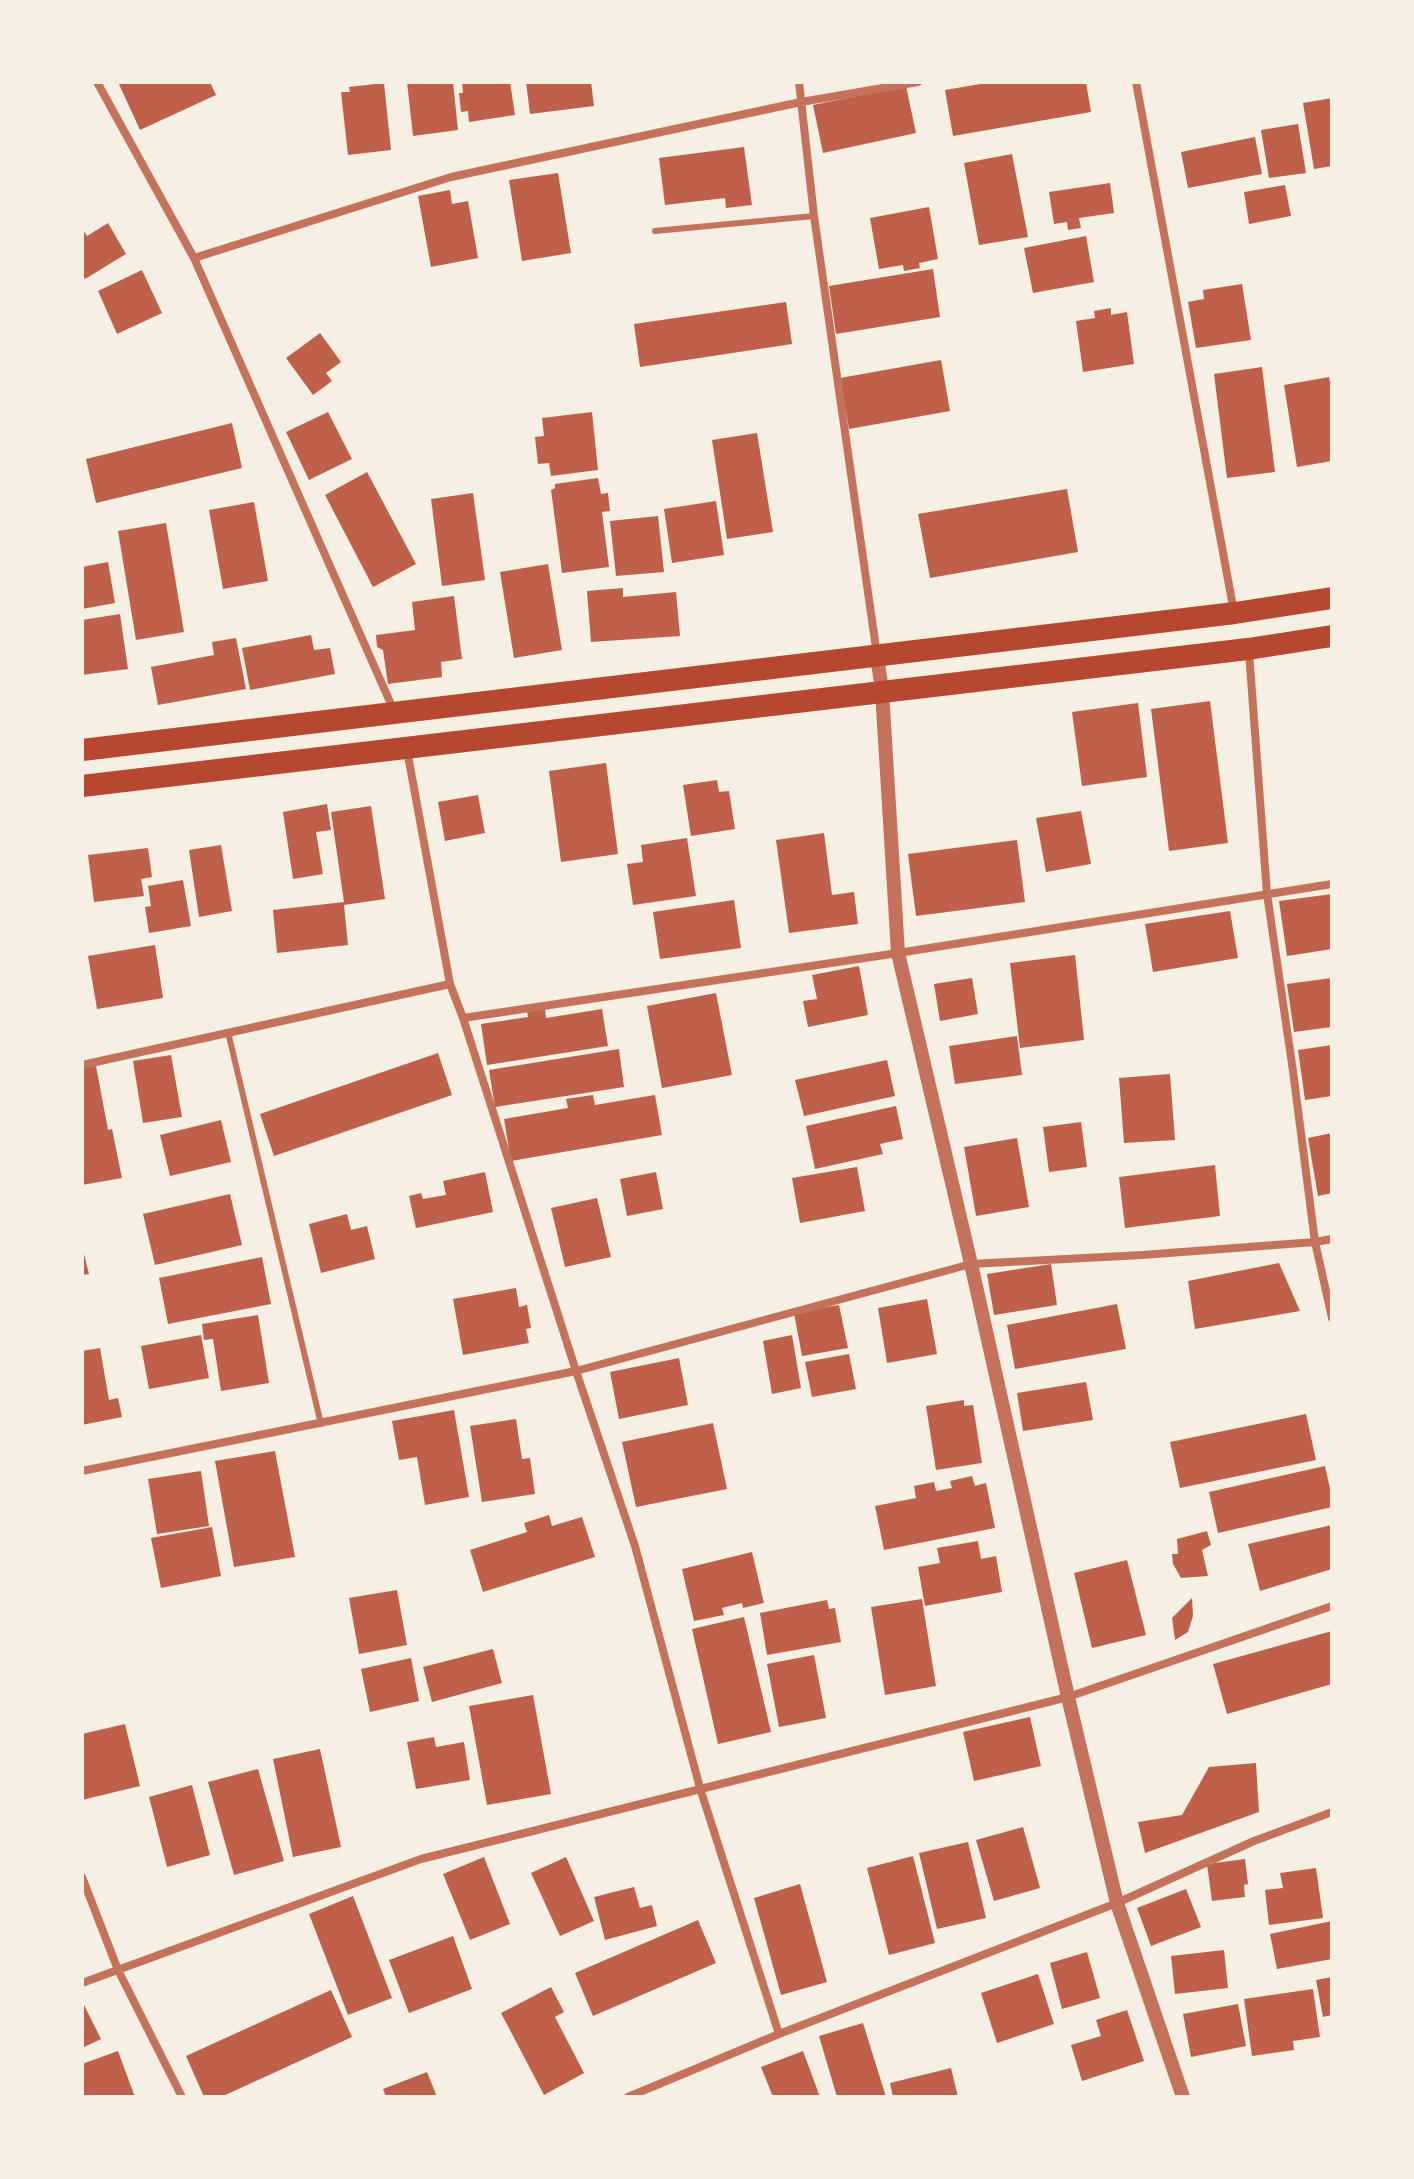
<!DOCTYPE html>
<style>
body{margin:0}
#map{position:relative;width:1414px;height:2179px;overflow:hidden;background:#f6efe4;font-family:"IBM Plex Sans",sans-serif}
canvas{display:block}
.frame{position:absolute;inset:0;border:84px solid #f6efe4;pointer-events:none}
</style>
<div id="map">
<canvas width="1414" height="2179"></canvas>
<div class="frame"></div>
</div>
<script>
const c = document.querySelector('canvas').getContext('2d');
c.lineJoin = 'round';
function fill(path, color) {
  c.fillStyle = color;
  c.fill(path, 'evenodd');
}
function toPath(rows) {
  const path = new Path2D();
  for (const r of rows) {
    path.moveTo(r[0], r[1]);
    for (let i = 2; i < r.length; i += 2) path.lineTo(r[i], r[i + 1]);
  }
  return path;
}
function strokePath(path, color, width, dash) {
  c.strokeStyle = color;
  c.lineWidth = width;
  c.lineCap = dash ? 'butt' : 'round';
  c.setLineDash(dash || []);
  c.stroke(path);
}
const building = toPath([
 [118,82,210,82,216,95,140,130],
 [407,82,453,82,458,130,413,136],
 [462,82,510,82,515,115,469,122,468,111,461,112,459,93,463,93],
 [526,82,591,82,594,106,530,114],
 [992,82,1086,82,1091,112,953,136,945,90],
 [384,83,391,150,348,155,341,92,350,92,349,87],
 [906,86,916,133,823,153,813,105],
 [1332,98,1332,166,1314,169,1303,103],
 [1298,124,1306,173,1269,178,1261,130],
 [1255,137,1262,174,1188,188,1181,152],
 [744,147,752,205,726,208,725,198,665,205,659,158],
 [1012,154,1028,237,979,245,964,163],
 [558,173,571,253,522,261,509,180],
 [1110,183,1114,213,1079,218,1081,228,1068,230,1067,222,1054,224,1049,192],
 [1285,185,1291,216,1249,224,1244,192],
 [450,190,452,204,468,201,478,258,431,267,418,196],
 [929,207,938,259,919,263,920,268,904,271,903,265,879,269,870,218],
 [108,223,126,254,85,279,82,274,82,228,87,236],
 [1086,236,1094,282,1033,293,1024,248],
 [933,269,940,317,836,334,829,286],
 [142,270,162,313,117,334,98,291],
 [1242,284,1251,340,1196,348,1188,302,1204,299,1203,290],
 [786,302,792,344,640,367,634,324],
 [1111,308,1111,315,1127,312,1134,364,1083,372,1076,321,1095,318,1094,311],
 [320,333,341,362,326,373,332,381,313,395,286,358],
 [941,360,950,411,849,429,840,378],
 [1262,367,1275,472,1227,478,1214,374],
 [1329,377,1332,393,1332,461,1297,467,1284,385],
 [328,412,352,459,309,480,286,432],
 [592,412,598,470,551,476,549,463,538,464,535,437,544,436,542,418],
 [232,423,242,468,96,503,86,459],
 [757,433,773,532,727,539,712,440],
 [367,472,416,564,373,587,325,495],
 [598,478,601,494,608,493,610,511,602,512,609,567,562,573,551,490,555,488,555,484],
 [1067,489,1078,552,930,578,918,514],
 [473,493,485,580,442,586,431,499],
 [716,501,724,555,672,563,664,509],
 [254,502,268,581,223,589,209,510],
 [658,516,664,572,616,576,610,521],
 [166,523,184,632,136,640,118,531],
 [108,562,115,603,82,609,82,567],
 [548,564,562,650,514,658,500,572],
 [623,588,623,597,676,592,680,636,591,642,587,591],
 [454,596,462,659,441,662,442,677,388,684,383,650,377,647,376,635,415,630,412,602],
 [120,614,128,669,82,675,82,620],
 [311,635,314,650,330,648,335,674,250,690,242,648],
 [236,638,246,689,158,705,151,667,214,655,212,642],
 [1210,701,1228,843,1169,851,1151,709],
 [1138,703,1147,777,1082,786,1072,712],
 [606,763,618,854,561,862,549,771],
 [717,780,719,792,729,791,735,829,691,836,683,785],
 [478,795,485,833,445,841,438,802],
 [327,804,331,830,316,832,323,874,293,879,283,812],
 [371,806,385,899,344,905,348,945,277,953,273,910,344,902,331,812],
 [1081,811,1091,864,1046,872,1036,818],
 [824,833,832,895,854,892,858,924,789,933,776,840],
 [687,838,696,896,633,905,627,864,643,862,641,845],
 [1017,840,1025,902,916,916,908,854],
 [221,845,232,911,199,917,189,850],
 [148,848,152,877,141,879,144,896,94,902,88,855],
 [183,880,191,926,149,933,145,907,151,906,148,886],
 [1332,894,1332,949,1287,956,1279,901],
 [734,900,741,948,660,959,653,912],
 [1230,911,1238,958,1153,972,1145,924],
 [155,945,163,998,97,1009,88,956],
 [1075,955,1084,1040,1020,1048,1010,963],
 [859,966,868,1015,808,1027,803,1001,817,999,812,975],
 [972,978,978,1014,940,1021,934,984],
 [1332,978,1332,1027,1294,1032,1287,984],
 [716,993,732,1075,662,1088,647,1006],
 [545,1009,546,1018,602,1009,608,1046,487,1065,481,1024,528,1017,527,1011],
 [1017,1036,1022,1075,955,1084,949,1046],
 [1332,1045,1332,1096,1305,1100,1298,1050],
 [619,1049,624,1087,495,1107,489,1070],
 [438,1053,452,1095,274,1156,260,1114],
 [171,1055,182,1117,143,1123,133,1061],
 [887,1060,895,1096,804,1116,795,1080],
 [96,1066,108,1130,112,1129,122,1178,82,1185,82,1068],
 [1170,1074,1175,1140,1124,1143,1119,1078],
 [593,1095,595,1105,655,1095,662,1135,511,1161,504,1119,568,1108,566,1099],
 [896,1106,903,1139,880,1144,883,1154,815,1169,806,1126],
 [221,1120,231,1162,170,1176,160,1135],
 [1081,1122,1087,1167,1049,1172,1043,1127],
 [1332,1133,1332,1193,1318,1196,1308,1138],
 [1017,1138,1029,1207,976,1216,964,1147],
 [1215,1165,1220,1216,1125,1228,1119,1177],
 [857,1167,865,1211,800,1223,792,1178],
 [485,1172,493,1212,416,1228,409,1196,421,1193,423,1199,446,1195,443,1181],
 [656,1172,663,1209,627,1216,620,1179],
 [230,1194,242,1245,155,1265,143,1214],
 [597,1198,611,1257,565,1267,551,1208],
 [347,1214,351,1230,367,1226,375,1259,321,1273,309,1224],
 [82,1246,89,1274,82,1275],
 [262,1257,271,1304,168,1324,159,1278],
 [1279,1263,1300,1311,1195,1329,1188,1281],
 [1051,1264,1057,1305,994,1315,987,1274],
 [516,1288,519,1307,527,1305,531,1328,526,1329,529,1343,463,1355,453,1299],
 [927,1299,937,1354,887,1363,878,1308],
 [1117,1304,1126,1349,1015,1369,1007,1325],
 [839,1305,848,1348,802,1356,794,1313],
 [258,1315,269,1383,221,1391,213,1339,204,1340,202,1324],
 [201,1335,209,1378,149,1389,141,1346],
 [792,1335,801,1388,772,1394,763,1341],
 [100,1348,109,1400,118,1398,122,1417,82,1425,82,1351],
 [849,1354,856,1389,812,1397,805,1362],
 [679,1358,688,1405,619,1419,610,1372],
 [1086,1382,1093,1420,1023,1431,1017,1393],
 [964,1400,964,1406,973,1405,982,1463,936,1470,926,1406],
 [454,1410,469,1497,425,1505,417,1457,399,1460,392,1421],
 [1306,1414,1316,1460,1180,1488,1170,1442],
 [516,1419,522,1459,530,1458,535,1494,482,1502,470,1426],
 [713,1423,727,1489,636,1507,622,1442],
 [275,1451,295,1557,234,1567,215,1461],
 [1325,1466,1332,1498,1332,1507,1218,1533,1209,1492],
 [201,1471,209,1526,157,1534,148,1479],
 [972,1476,975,1486,986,1483,995,1528,884,1550,875,1506,916,1498,914,1486,934,1482,936,1491,952,1488,950,1481],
 [549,1515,552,1526,582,1517,595,1557,483,1592,470,1550,527,1532,524,1523],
 [1332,1525,1332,1569,1260,1591,1248,1544],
 [212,1527,221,1576,161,1588,151,1538],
 [1207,1531,1211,1545,1202,1550,1208,1576,1181,1578,1173,1564,1172,1554,1178,1554,1177,1539],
 [978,1541,981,1559,996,1556,1002,1592,925,1606,918,1567,940,1563,937,1548],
 [752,1552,764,1603,743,1608,742,1603,722,1608,724,1615,694,1621,682,1569],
 [1127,1560,1146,1635,1092,1648,1074,1573],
 [397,1590,407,1645,359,1654,349,1598],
 [1192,1598,1193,1616,1188,1632,1175,1640,1172,1618],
 [922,1599,936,1686,885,1695,871,1607],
 [827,1600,829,1609,835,1608,841,1642,767,1655,760,1613],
 [744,1617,771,1732,718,1744,692,1629],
 [1332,1631,1332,1684,1227,1714,1213,1664],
 [493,1649,502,1683,432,1702,423,1667],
 [814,1655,826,1718,779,1727,767,1664],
 [411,1658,419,1701,370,1712,361,1669],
 [533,1695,551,1794,487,1805,469,1706],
 [1030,1717,1041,1766,974,1781,963,1732],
 [125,1724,140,1786,82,1800,82,1734],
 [434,1737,436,1747,464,1742,470,1780,416,1789,407,1742],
 [320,1749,341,1847,293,1857,273,1759],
 [1256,1763,1259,1812,1145,1853,1138,1822,1182,1815,1209,1767],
 [258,1769,284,1861,234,1875,208,1782],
 [192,1785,210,1855,167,1867,149,1797],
 [1023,1827,1040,1888,994,1901,976,1840],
 [968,1842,986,1918,937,1929,919,1853],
 [913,1856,935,1943,889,1955,867,1868],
 [484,1857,510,1924,470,1940,443,1874],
 [566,1857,594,1921,560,1936,531,1873],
 [1245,1859,1248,1884,1244,1885,1245,1897,1212,1901,1207,1864],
 [1316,1868,1323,1918,1269,1925,1265,1890,1283,1888,1280,1873],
 [800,1884,827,1982,781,1995,754,1898],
 [634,1887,640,1908,652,1905,657,1926,605,1940,594,1897],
 [1186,1889,1201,1927,1151,1946,1137,1908],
 [353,1896,392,1998,348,2015,309,1914],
 [698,1920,716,1963,593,2016,575,1973],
 [1332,1921,1332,1959,1277,1969,1270,1934],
 [453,1936,472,1989,409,2013,389,1960],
 [1224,1950,1228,1988,1175,1994,1171,1956],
 [1087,1952,1100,1998,1062,2009,1050,1963],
 [1038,1974,1054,2024,997,2043,981,1993],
 [1332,1977,1332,2015,1323,2017,1316,1980],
 [551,1987,564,2012,555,2017,584,2073,544,2095,501,2013],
 [1313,1989,1320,2037,1293,2041,1294,2050,1252,2056,1244,1999],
 [331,1990,352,2037,221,2097,204,2097,186,2056],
 [82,2001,101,2039,82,2048],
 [1238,2004,1246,2046,1191,2057,1183,2014],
 [1127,2010,1144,2061,1082,2081,1071,2045,1101,2036,1096,2020],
 [863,2023,886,2097,837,2097,819,2036],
 [118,2051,135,2097,82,2097,82,2064],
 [803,2051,820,2097,773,2097,761,2067],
 [951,2068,958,2097,893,2097,890,2083],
 [427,2072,437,2097,386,2097,383,2089]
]);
const service = toPath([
 [655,231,814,216],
 [228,1032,321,1424]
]);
const minor = toPath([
 [97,82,194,258,394,711],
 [799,82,814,216,877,655],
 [1136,82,1234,612],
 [194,258,451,177,801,102,918,82],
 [1249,652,1267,894,1293,1071,1315,1242,1332,1318],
 [407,750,450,984,463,1018,576,1371,635,1546,700,1788,779,2034],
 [463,1018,898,953,1332,884],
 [82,1065,450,984],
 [82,1471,576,1371,971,1264,1142,1255,1315,1242,1332,1239],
 [82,1877,118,1970,182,2097],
 [82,1983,421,1859,1068,1697,1332,1606],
 [628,2097,779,2034,1117,1903,1254,1841,1332,1812]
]);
const tertiary = toPath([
 [877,655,882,691,898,953,971,1264,1068,1697,1117,1903,1183,2097]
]);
const trunk = toPath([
 [82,750,1235,613,1332,598],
 [82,786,1248,649,1332,636]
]);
fill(building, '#bf614a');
strokePath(service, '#c5725c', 6);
strokePath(minor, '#c5725c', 8);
strokePath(tertiary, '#c5725c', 14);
strokePath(trunk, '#b5482f', 22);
</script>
